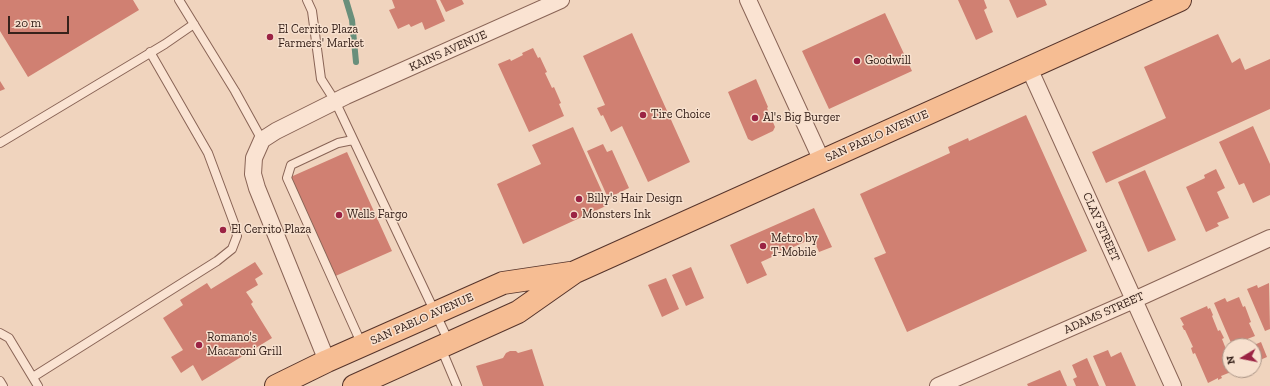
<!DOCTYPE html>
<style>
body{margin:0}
#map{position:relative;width:1270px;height:386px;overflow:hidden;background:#f0d4be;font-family:"Zilla Slab",serif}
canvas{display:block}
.north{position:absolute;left:1222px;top:338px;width:40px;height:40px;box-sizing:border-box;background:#f7e0ce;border:1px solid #aa9486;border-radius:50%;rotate:260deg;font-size:11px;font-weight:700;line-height:16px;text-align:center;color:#37221b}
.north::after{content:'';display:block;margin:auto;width:14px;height:18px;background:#9b2344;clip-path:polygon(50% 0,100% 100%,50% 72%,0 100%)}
.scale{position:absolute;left:8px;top:16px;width:61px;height:18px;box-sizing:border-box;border:2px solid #37221b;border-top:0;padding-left:5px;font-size:12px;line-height:14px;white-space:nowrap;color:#37221b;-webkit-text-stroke:3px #f7e0ce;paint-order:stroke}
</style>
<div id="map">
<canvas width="1270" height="386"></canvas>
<div class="north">N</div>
<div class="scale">20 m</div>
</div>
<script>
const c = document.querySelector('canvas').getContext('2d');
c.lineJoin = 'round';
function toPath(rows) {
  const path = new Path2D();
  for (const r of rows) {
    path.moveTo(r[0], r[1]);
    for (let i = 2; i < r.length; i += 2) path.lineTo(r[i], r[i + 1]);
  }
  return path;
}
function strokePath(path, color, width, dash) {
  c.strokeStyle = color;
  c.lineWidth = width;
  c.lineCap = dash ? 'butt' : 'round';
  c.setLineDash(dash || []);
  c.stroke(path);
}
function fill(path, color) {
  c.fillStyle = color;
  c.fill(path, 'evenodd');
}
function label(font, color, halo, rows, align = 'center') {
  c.font = font + ' "Zilla Slab",serif';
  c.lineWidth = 3;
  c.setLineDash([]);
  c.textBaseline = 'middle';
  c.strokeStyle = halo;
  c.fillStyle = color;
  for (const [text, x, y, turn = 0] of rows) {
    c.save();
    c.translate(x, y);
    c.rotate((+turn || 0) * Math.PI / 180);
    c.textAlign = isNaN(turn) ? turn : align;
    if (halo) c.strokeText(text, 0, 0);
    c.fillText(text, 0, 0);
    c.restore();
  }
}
const stream = toPath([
 [346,0,352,20,356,62]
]);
const building = toPath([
 [0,0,133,0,139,10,28,77,0,31],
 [392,0,436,0,445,21,425,30,422,22,411,27,409,24,398,29,389,10,395,8],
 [440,0,462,0,464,4,446,12],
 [958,0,984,0,987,8,984,10,993,32,976,40],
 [1009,0,1045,0,1047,5,1017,18],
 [885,13,912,71,829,109,802,51],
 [632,33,690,162,648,182,622,126,611,132,603,115,601,116,597,108,605,105,583,56],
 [1218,34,1232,63,1240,58,1245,70,1270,59,1270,109,1106,183,1092,152,1166,118,1144,67],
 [533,48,538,58,540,57,547,72,545,73,552,88,554,87,561,103,559,104,564,116,529,132,498,64,510,59,511,61,523,55,522,53],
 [756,79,768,107,767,108,775,127,773,131,752,141,748,139,728,92],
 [0,81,5,89,0,91],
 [1026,115,1087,251,907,332,874,258,886,253,860,194,950,153,948,147,968,138,969,141],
 [1253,126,1270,164,1270,195,1253,203,1244,183,1239,185,1219,142],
 [573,127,608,205,523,244,497,184,541,164,532,145],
 [603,144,607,152,612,150,629,188,608,198,587,151],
 [347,152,392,251,331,278,286,179],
 [1216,169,1225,188,1217,192,1229,218,1217,223,1219,226,1206,232,1186,187,1205,178,1204,175],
 [1145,170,1176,240,1148,252,1118,182],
 [814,208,832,247,819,252,813,238,761,262,767,275,747,284,730,245],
 [255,262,263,274,255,279,258,285,246,292,253,302,251,304,272,338,202,381,193,365,181,373,171,357,183,350,163,318,183,305,180,300,207,283,211,289],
 [691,267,704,298,686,306,672,275],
 [666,278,679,309,662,317,648,285],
 [1269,283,1270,329,1265,331,1247,289,1257,285,1258,288],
 [1239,297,1243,307,1245,306,1251,322,1249,323,1255,336,1232,345,1214,303,1225,298,1227,302],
 [1207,306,1208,309,1210,308,1213,315,1212,316,1218,331,1220,330,1224,338,1222,339,1228,354,1230,353,1230,370,1236,370,1221,376,1222,378,1218,380,1218,378,1208,383,1195,353,1193,354,1191,348,1193,347,1185,330,1184,330,1182,326,1184,325,1180,318],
 [1261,342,1267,357,1260,360,1254,345],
 [532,349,544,386,483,386,476,366,503,358,506,353,510,351,516,351,518,353],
 [1108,350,1111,357,1121,352,1136,386,1106,386,1093,356],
 [1087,358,1099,386,1076,386,1073,379,1077,377,1072,365],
 [1060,370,1067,386,1028,386,1027,384]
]);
const lane = toPath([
 [179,0,235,91,262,140],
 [307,0,312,11,321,79,335,101,449,342],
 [353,140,338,143,291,165,287,178,362,345],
 [0,143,165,44,194,24],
 [0,333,9,338,38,386],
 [441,348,457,386],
 [33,377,217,261,232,249,237,236,234,223,208,153,150,52],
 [0,381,3,386]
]);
const street = toPath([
 [748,0,822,161],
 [1029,68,1173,386],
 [327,361,257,188,253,174,254,158,262,140,276,131,346,96,561,0],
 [938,386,1134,300,1270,238]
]);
const primary = toPath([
 [276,386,327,361,503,283,570,273],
 [354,386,518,312,575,272,1180,0]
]);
const markers = [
 [270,37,4,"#9b2344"],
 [857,61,4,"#9b2344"],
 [643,115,4,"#9b2344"],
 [755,118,4,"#9b2344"],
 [579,199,4,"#9b2344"],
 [339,215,4,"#9b2344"],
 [574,215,4,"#9b2344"],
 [223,230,4,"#9b2344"],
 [763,246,4,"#9b2344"],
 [199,345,4,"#9b2344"]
];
const poiNames = [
 ["El Cerrito Plaza",278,30],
 ["Farmers' Market",278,44],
 ["Goodwill",865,61],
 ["Tire Choice",651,115],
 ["Al's Big Burger",763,118],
 ["Billy's Hair Design",587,199],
 ["Wells Fargo",347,215],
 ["Monsters Ink",582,215],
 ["El Cerrito Plaza",231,230],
 ["Metro by",771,239],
 ["T-Mobile",771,253],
 ["Romano's",207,338],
 ["Macaroni Grill",207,352]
];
const streetNames = [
 ["KAINS AVENUE",448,51,-24],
 ["SAN PABLO AVENUE",877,136,-24],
 ["CLAY STREET",1101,227,66],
 ["ADAMS STREET",1104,313,-24],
 ["SAN PABLO AVENUE",422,319,-24]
];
strokePath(stream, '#698f7b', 6);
fill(building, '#d08072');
strokePath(lane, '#896456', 10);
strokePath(street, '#896456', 18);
strokePath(primary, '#56342b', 24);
strokePath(lane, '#fae3d2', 8);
strokePath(street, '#fae3d2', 16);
strokePath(primary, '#f6bd93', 22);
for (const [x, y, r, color] of markers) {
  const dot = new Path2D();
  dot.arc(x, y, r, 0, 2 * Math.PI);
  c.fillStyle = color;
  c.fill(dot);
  strokePath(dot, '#f7e0ce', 1.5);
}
label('12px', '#37221b', '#f7e0ce', poiNames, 'left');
label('12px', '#37221b', '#f7e0ce', streetNames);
</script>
